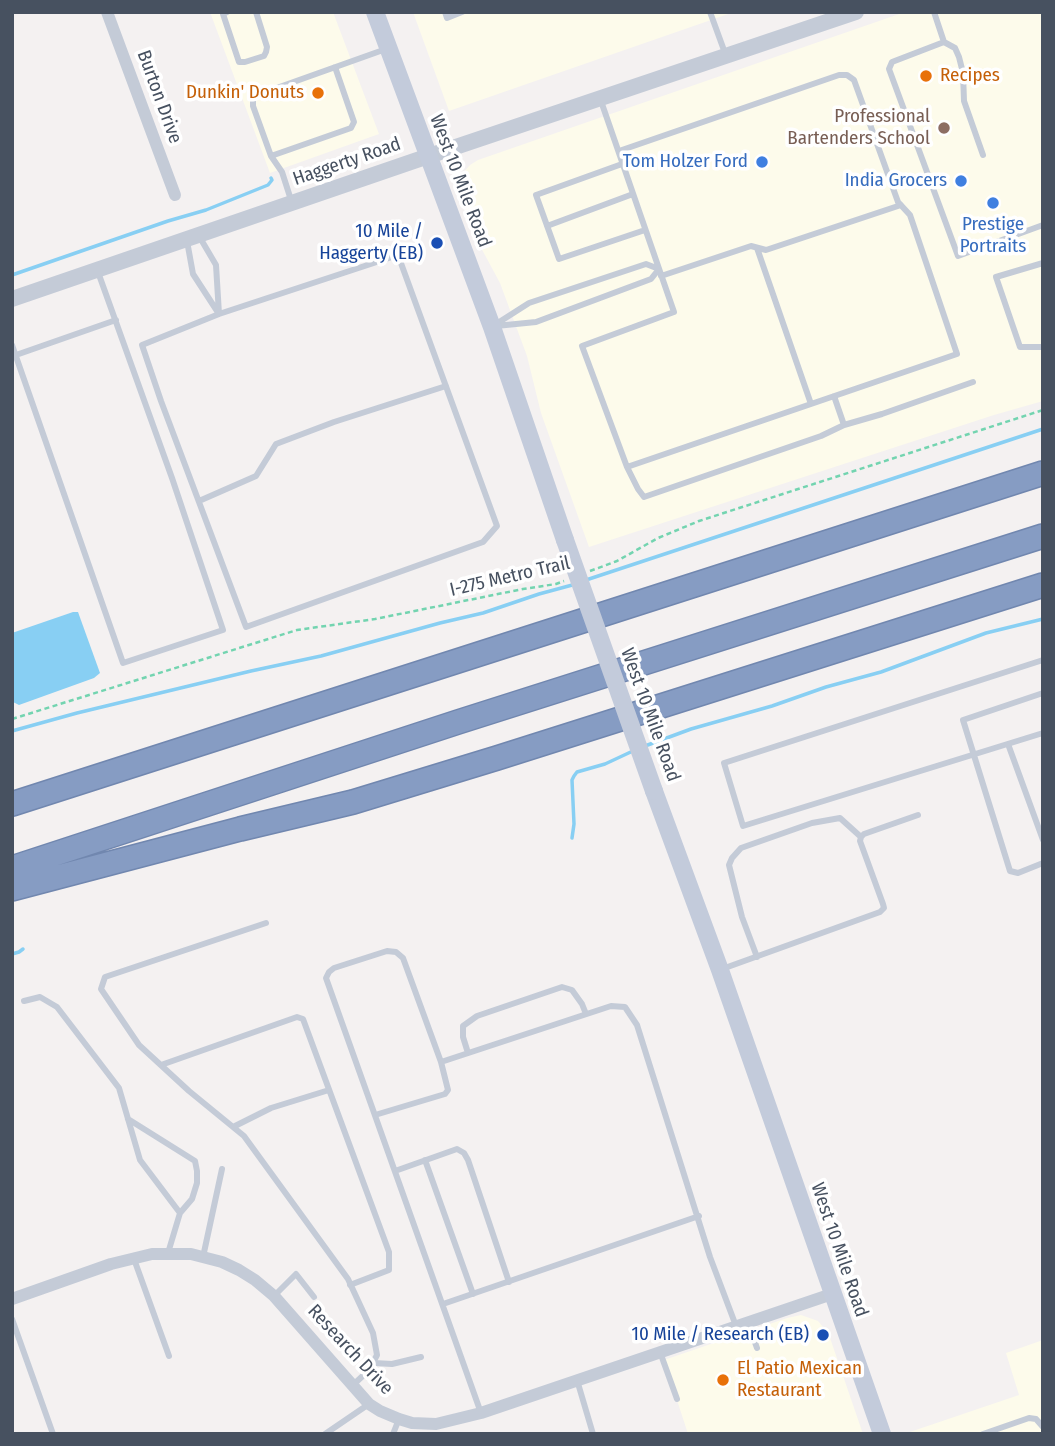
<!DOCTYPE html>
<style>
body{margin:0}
#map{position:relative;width:1055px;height:1446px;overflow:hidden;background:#f4f1f1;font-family:"Fira Sans Condensed",sans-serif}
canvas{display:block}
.frame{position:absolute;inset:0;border:14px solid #475160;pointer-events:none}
</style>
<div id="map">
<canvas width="1055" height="1446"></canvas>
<div class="frame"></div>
</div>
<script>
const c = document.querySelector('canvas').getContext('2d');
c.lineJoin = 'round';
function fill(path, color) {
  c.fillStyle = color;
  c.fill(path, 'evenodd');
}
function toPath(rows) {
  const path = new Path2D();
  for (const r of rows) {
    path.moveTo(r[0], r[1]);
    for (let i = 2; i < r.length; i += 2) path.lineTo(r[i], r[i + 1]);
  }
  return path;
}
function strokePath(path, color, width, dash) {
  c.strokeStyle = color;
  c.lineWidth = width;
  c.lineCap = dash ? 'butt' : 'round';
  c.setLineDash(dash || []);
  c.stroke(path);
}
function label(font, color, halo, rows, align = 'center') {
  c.font = font + ' "Fira Sans Condensed",sans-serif';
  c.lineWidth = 7;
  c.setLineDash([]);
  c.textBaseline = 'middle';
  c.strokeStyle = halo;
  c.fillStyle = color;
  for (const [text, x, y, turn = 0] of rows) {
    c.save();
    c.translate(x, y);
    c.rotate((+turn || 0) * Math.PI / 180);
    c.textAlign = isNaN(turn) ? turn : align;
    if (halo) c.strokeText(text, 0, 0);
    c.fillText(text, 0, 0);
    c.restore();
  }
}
const commercial = toPath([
 [210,12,333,12,379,134,270,173],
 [413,12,734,12,449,111],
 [905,12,1043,12,1043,401,994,415,589,547,541,413,527,356,500,283,479,244,464,205,460,187,462,174,470,165,478,160],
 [801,1315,818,1321,823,1327,830,1338,863,1434,688,1434,664,1360,787,1318],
 [1043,1340,1043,1434,904,1434,1019,1395,1006,1353]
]);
const water = toPath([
 [73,612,78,612,100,673,94,678,19,705,13,702,12,633]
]);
const stream = toPath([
 [12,275,168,221,206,210,268,185,272,180,271,178],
 [586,580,1043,429],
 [12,731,77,713,251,671,321,656,440,623,483,613,539,594,576,584],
 [645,746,691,729,772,706,826,687,881,672,986,633,1043,619],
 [572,838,574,824,572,780,574,776,577,772,605,764,635,750],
 [12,954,19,952,23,949]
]);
const path = toPath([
 [590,571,617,561,658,538,699,521,1043,410],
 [12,719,297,630,375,619,523,589,556,584,564,581]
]);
const service = toPath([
 [227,12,223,14,239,62,245,62,264,56,266,52,267,47,256,12],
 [445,12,447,18,462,12],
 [710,12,725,53],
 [934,12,944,42,955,48,959,57,963,73,964,101,983,155],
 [944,42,892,62,889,69,958,256,1043,225],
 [601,101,674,312,582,346,627,467,957,354,910,215,898,202,854,80,847,75,839,75,619,151],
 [271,156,351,128,354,122,335,67],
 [622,164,536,195,559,259,645,230],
 [292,203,282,172,271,156,253,106,253,99,257,95,386,49],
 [547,226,633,194],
 [187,241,193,274,219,314,216,265,199,236],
 [757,248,811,404],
 [398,255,497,526,483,542,246,627,161,401,142,345,219,314,398,255],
 [1043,263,996,277,1020,347,1043,347],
 [661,276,751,246,766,250,901,205],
 [493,326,529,303,646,264,659,269],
 [496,326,536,322,651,279,659,269],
 [12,345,123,663,223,630,172,478,98,272],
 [16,355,116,320],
 [844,425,882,414,973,382],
 [627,467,638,489,644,497,821,436,844,425,834,396],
 [199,501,256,476,276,444,334,422,446,386],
 [1043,660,724,763,743,826,1043,733],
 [1043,693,963,720,1010,871,1018,873,1043,863],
 [1008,744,1043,840],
 [266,923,105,977,101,989,139,1045,189,1091,244,1136,348,1279,373,1333,377,1355,369,1370,352,1386],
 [757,957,742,917,729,865,732,858,741,848,812,823,840,818,861,837],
 [722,969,880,912,884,908,883,904,860,841,861,837,864,834,918,815],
 [24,1001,40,997,57,1007,119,1088,140,1160,180,1213,168,1253],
 [468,1053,463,1037,463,1026,477,1016,562,987,572,990,582,1004,586,1014],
 [161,1065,297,1017,303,1019,389,1252,389,1270,350,1285],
 [375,1115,445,1094,448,1090,441,1062],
 [128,1119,195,1161,197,1171,197,1183,192,1199,180,1213],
 [233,1127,271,1108,329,1090],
 [425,1160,473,1294],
 [395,1171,457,1149,464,1153,468,1160,509,1282],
 [203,1257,222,1169],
 [134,1259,169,1356],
 [274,1296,296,1274,314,1297],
 [443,1304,699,1216],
 [12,1319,53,1434],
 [748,1323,757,1348],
 [660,1352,677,1399],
 [374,1363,392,1364,421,1357],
 [577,1380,593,1434],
 [481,1413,326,978,329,972,334,968,387,951,396,952,403,958,441,1062,611,1006,625,1007,637,1025,710,1257,736,1326],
 [325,1434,369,1404],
 [393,1434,399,1419],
 [983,1434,1029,1418,1036,1419,1043,1427]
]);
const minor = toPath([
 [107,12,175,195],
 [12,1299,111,1264,152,1254,191,1254,222,1262,239,1270,255,1280,274,1296,369,1404,380,1411,399,1419,412,1423,436,1424,481,1413,832,1294]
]);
const tertiary = toPath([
 [12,299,414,161,856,12]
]);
const secondary = toPath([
 [375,12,492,327,565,540],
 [654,791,720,970,882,1434]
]);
const motorway = toPath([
 [12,804,1043,473],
 [12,868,458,722,1043,536],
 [12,889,240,829,353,802,497,758,1043,585]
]);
const secondaryBridge = toPath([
 [565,540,654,791]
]);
const markers = [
 [926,76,7,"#e8710a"],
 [318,93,7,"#e8710a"],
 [944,128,7,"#8d6e63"],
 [762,162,7,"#3f7fe0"],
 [961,181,7,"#3f7fe0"],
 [993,203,7,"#3f7fe0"],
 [437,243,7,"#1a4fb4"],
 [823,1335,7,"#1a4fb4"],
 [723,1380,7,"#e8710a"]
];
const foodNames = [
 ["Recipes",940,76],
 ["Dunkin' Donuts",304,93,"right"],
 ["El Patio Mexican",737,1369],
 ["Restaurant",737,1391]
];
const streetNames = [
 ["Burton Drive",159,97,70],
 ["Haggerty Road",347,162,-19],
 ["West 10 Mile Road",460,181,69],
 ["I-275 Metro Trail",510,577,-13],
 ["West 10 Mile Road",650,715,70],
 ["West 10 Mile Road",839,1250,71],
 ["Research Drive",350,1350,47]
];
const educationNames = [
 ["Professional",930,117],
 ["Bartenders School",930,139]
];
const shopNames = [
 ["Tom Holzer Ford",748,162],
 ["India Grocers",947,181],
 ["Prestige",993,225,"center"],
 ["Portraits",993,247,"center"]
];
const transitNames = [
 ["10 Mile /",423,232],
 ["Haggerty (EB)",423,254],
 ["10 Mile / Research (EB)",809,1335]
];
fill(commercial, '#fdfbeb');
fill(water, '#88cff3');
strokePath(stream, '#88cff3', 3.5);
strokePath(motorway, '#7187af', 26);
strokePath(path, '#73d4b0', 2.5, [5, 3.5]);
strokePath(service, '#c4cbd7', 6);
strokePath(minor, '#c4cbd7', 12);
strokePath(tertiary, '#c4cbd7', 16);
strokePath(secondary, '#c3cbdb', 18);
strokePath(motorway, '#869cc3', 23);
strokePath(secondaryBridge, '#c3cbdb', 18);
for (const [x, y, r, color] of markers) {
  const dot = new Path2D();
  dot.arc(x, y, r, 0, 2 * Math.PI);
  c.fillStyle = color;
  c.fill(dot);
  strokePath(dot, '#fff', 2.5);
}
label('19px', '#c56008', '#fff', foodNames, 'left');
label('19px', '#475160', '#fff', streetNames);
label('19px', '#785e54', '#fff', educationNames, 'right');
label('19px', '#366cbe', '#fff', shopNames, 'right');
label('19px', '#164399', '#fff', transitNames, 'right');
</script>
